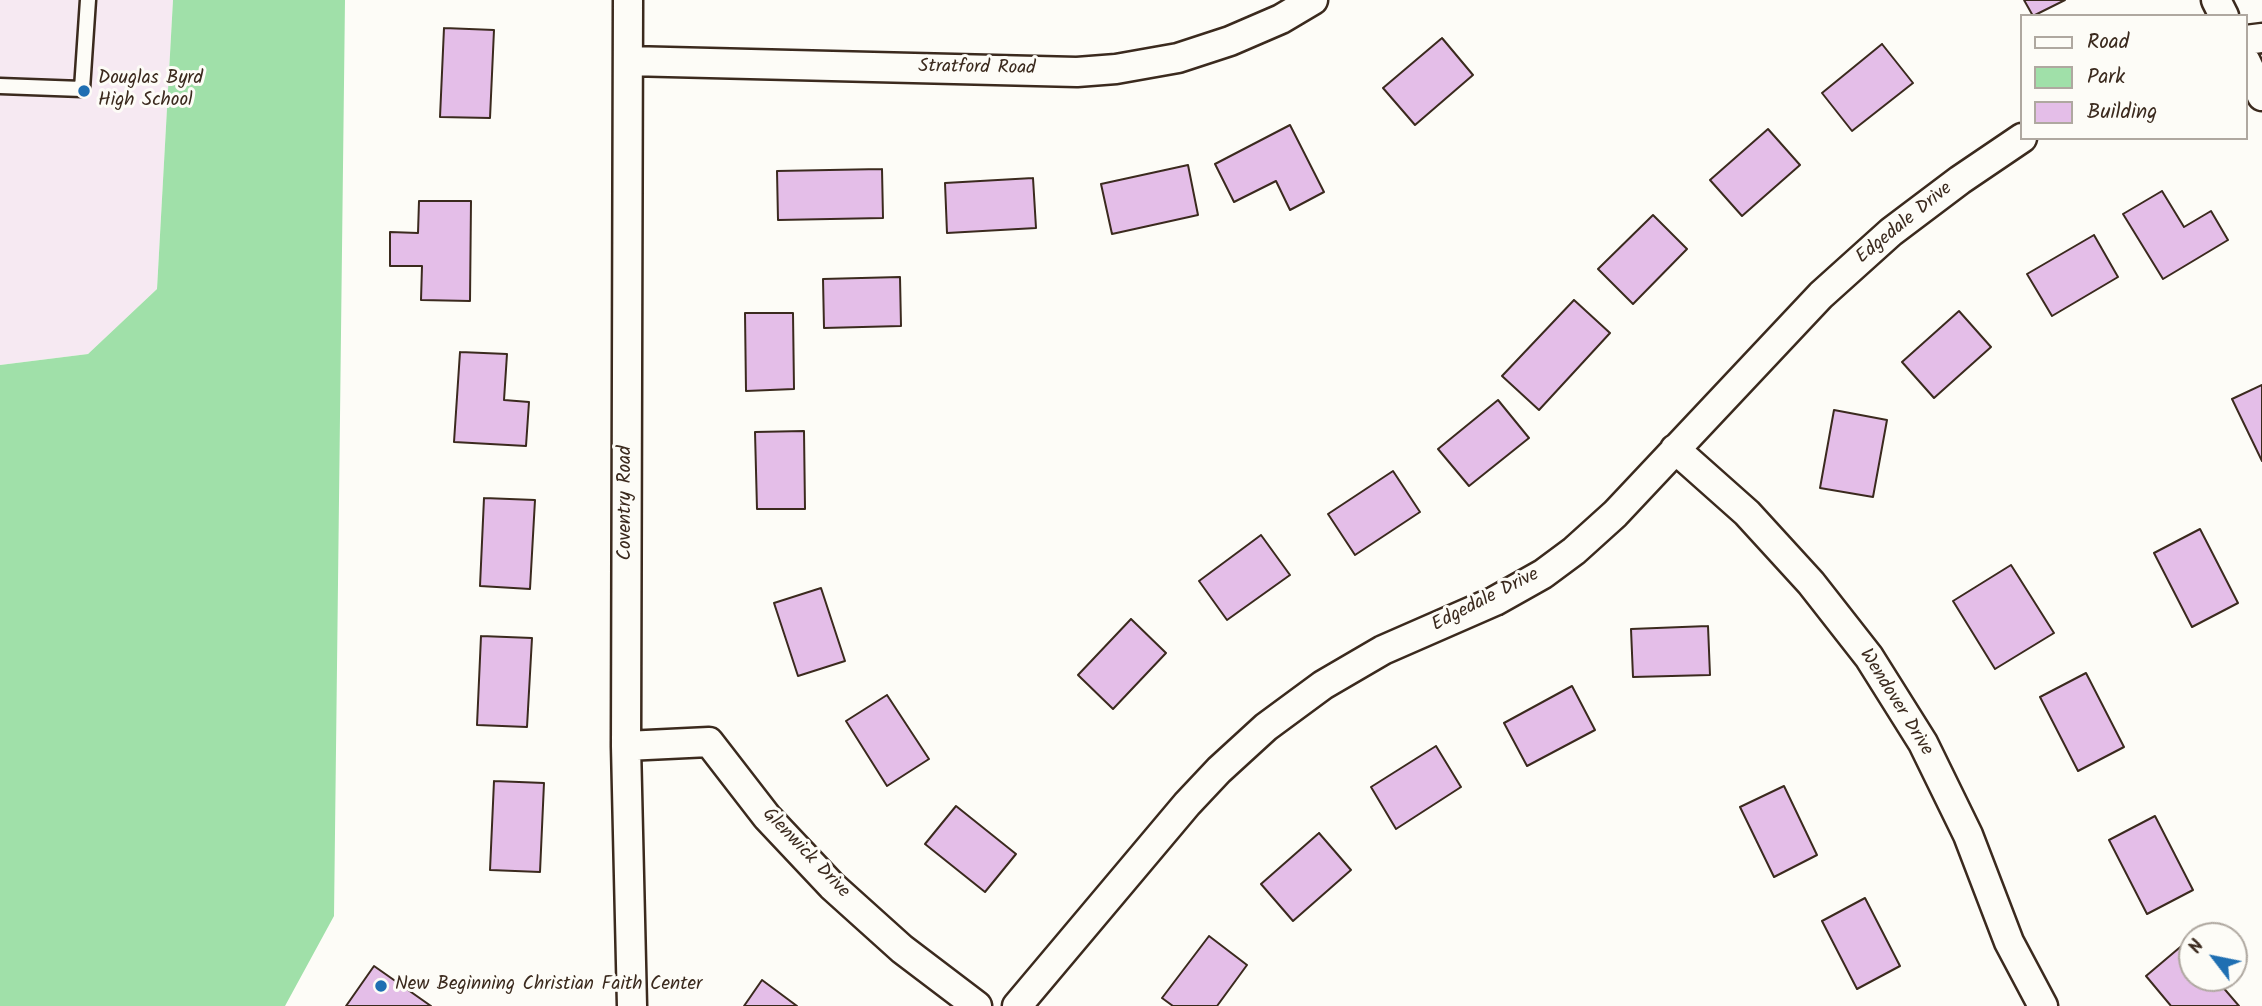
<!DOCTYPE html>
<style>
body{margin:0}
#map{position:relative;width:2262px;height:1006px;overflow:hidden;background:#fdfcf7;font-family:Kalam,sans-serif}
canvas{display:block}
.legend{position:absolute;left:2020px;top:14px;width:228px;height:126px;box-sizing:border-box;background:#fdfcf7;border:2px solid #afa8a0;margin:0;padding:9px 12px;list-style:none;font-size:21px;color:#3b2a1e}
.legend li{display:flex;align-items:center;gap:14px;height:35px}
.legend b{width:35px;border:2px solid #afa8a0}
.north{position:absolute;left:2178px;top:922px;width:70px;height:70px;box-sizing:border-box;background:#fdfcf7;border:2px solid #afa8a0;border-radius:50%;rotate:302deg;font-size:19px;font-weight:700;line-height:28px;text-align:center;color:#3b2a1e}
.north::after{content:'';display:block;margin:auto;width:24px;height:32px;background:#1f6fb2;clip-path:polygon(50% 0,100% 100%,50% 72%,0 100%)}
</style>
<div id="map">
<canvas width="2262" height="1006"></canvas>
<ul class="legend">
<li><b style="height:9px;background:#fdfcf7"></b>Road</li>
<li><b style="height:19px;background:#a0e0a9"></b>Park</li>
<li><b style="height:19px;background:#e4bee8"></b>Building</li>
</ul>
<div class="north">N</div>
</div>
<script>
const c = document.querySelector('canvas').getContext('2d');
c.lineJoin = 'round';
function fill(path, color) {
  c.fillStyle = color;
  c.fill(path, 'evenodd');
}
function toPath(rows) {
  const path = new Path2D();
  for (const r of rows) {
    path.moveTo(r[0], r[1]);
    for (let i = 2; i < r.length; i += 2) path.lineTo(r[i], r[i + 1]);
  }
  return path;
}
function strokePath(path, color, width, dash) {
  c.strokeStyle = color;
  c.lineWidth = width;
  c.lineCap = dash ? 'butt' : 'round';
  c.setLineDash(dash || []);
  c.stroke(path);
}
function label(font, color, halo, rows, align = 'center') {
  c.font = font + ' Kalam,sans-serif';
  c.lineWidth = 6;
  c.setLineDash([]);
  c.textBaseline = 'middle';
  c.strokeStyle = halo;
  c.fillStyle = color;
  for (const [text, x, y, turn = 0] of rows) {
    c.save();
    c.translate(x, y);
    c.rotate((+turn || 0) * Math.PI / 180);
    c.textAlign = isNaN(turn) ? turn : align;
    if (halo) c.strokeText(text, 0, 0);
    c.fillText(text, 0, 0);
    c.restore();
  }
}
const built = toPath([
 [0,0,173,0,157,289,88,354,0,365]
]);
const green = toPath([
 [173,0,345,0,334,916,285,1006,0,1006,0,365,88,354,157,289]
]);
const building = toPath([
 [2024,0,2065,0,2033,16,2024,0],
 [444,28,494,30,490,118,440,117,444,28],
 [1442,38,1473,75,1415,125,1383,88,1442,38],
 [1882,44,1913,83,1852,131,1822,93,1882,44],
 [1290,125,1324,192,1290,210,1276,181,1234,202,1215,164,1290,125],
 [1768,129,1800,165,1742,216,1710,180,1768,129],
 [1188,165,1198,215,1112,234,1101,184,1188,165],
 [882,169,883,218,778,220,777,171,882,169],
 [1033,178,1036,228,947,233,945,183,1033,178],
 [2162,191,2184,227,2211,211,2228,240,2163,279,2123,214,2162,191],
 [419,201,471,201,470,301,421,300,422,266,390,266,390,232,418,233,419,201],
 [1653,215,1687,249,1633,304,1598,269,1653,215],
 [2094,235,2118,277,2052,316,2027,274,2094,235],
 [900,277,901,326,824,328,823,279,900,277],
 [1574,300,1610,333,1539,410,1502,376,1574,300],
 [1959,311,1991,347,1934,398,1902,362,1959,311],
 [745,313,793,313,794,389,746,391,745,313],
 [460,352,507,354,504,400,529,402,526,446,454,442,460,352],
 [2262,385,2262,461,2232,399,2262,385],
 [1498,400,1529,438,1469,486,1438,449,1498,400],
 [1834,410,1887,420,1873,497,1820,488,1834,410],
 [804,431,805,509,757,509,755,432,804,431],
 [1393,471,1420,512,1355,555,1328,514,1393,471],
 [484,498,535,500,530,589,480,586,484,498],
 [2200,529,2238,603,2192,627,2154,553,2200,529],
 [1261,535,1290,575,1227,620,1199,581,1261,535],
 [2011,565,2054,633,1995,669,1953,601,2011,565],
 [821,588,845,661,798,676,774,603,821,588],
 [1131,619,1166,653,1113,709,1078,675,1131,619],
 [1708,626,1710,675,1633,677,1631,629,1708,626],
 [481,636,532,638,527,727,477,725,481,636],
 [2086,673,2124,747,2078,771,2040,697,2086,673],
 [1572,686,1595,730,1527,766,1504,723,1572,686],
 [887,695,929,759,887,786,846,721,887,695],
 [1436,746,1461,787,1396,829,1371,787,1436,746],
 [494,781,544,783,540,872,490,870,494,781],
 [1784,786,1817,855,1774,877,1740,807,1784,786],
 [956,806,1016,854,985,892,925,844,956,806],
 [2155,816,2193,890,2147,914,2109,840,2155,816],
 [1319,833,1351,870,1293,921,1261,884,1319,833],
 [1865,898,1900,966,1857,989,1822,921,1865,898],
 [1209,936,1247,965,1217,1006,1173,1006,1162,998,1209,936],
 [2185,943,2192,951,2192,978,2215,978,2239,1006,2171,1006,2146,976,2185,943],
 [374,966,431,1006,346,1006,374,966],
 [762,980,797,1006,744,1006,762,980]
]);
const service = toPath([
 [0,86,82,89,88,0]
]);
const minor = toPath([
 [628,0,626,746,632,1006],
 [2216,0,2224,16],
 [2246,40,2262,38],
 [628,61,1077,72,1116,69,1178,58,1230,41,1281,19,1313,0],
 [2246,62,2262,96],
 [1675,449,1747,513,1811,583,1869,657,1923,743,1968,835,2009,942,2043,1006],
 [626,746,709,742,767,817,832,886,902,949,977,1006],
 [1017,1006,1187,804,1219,770,1266,727,1323,685,1383,650,1495,601,1543,574,1574,551,1615,514,1821,295,1891,232,1960,180,2022,138]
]);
const markers = [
 [84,91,7,"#1f6fb2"],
 [381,986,7,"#1f6fb2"]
];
const streetNames = [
 ["Stratford Road",977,69,1],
 ["Edgedale Drive",1905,224,-39],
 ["Coventry Road",627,503,-90],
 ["Edgedale Drive",1486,601,-27],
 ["Wendover Drive",1895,703,58],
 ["Glenwick Drive",805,854,46]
];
const poiNames = [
 ["Douglas Byrd",98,80],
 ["High School",98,102],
 ["New Beginning Christian Faith Center",395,986]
];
fill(built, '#f6e9f2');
fill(green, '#a0e0a9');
fill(building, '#e4bee8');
strokePath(building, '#3b2a1e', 2);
strokePath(service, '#3b2a1e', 19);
strokePath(minor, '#3b2a1e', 33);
strokePath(service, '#fdfcf7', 14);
strokePath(minor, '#fdfcf7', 28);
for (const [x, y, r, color] of markers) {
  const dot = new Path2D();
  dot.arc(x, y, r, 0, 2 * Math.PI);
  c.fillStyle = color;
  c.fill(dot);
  strokePath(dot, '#fdfcf7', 2.5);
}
label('19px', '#3b2a1e', '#fdfcf7', streetNames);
label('19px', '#3b2a1e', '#fdfcf7', poiNames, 'left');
</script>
